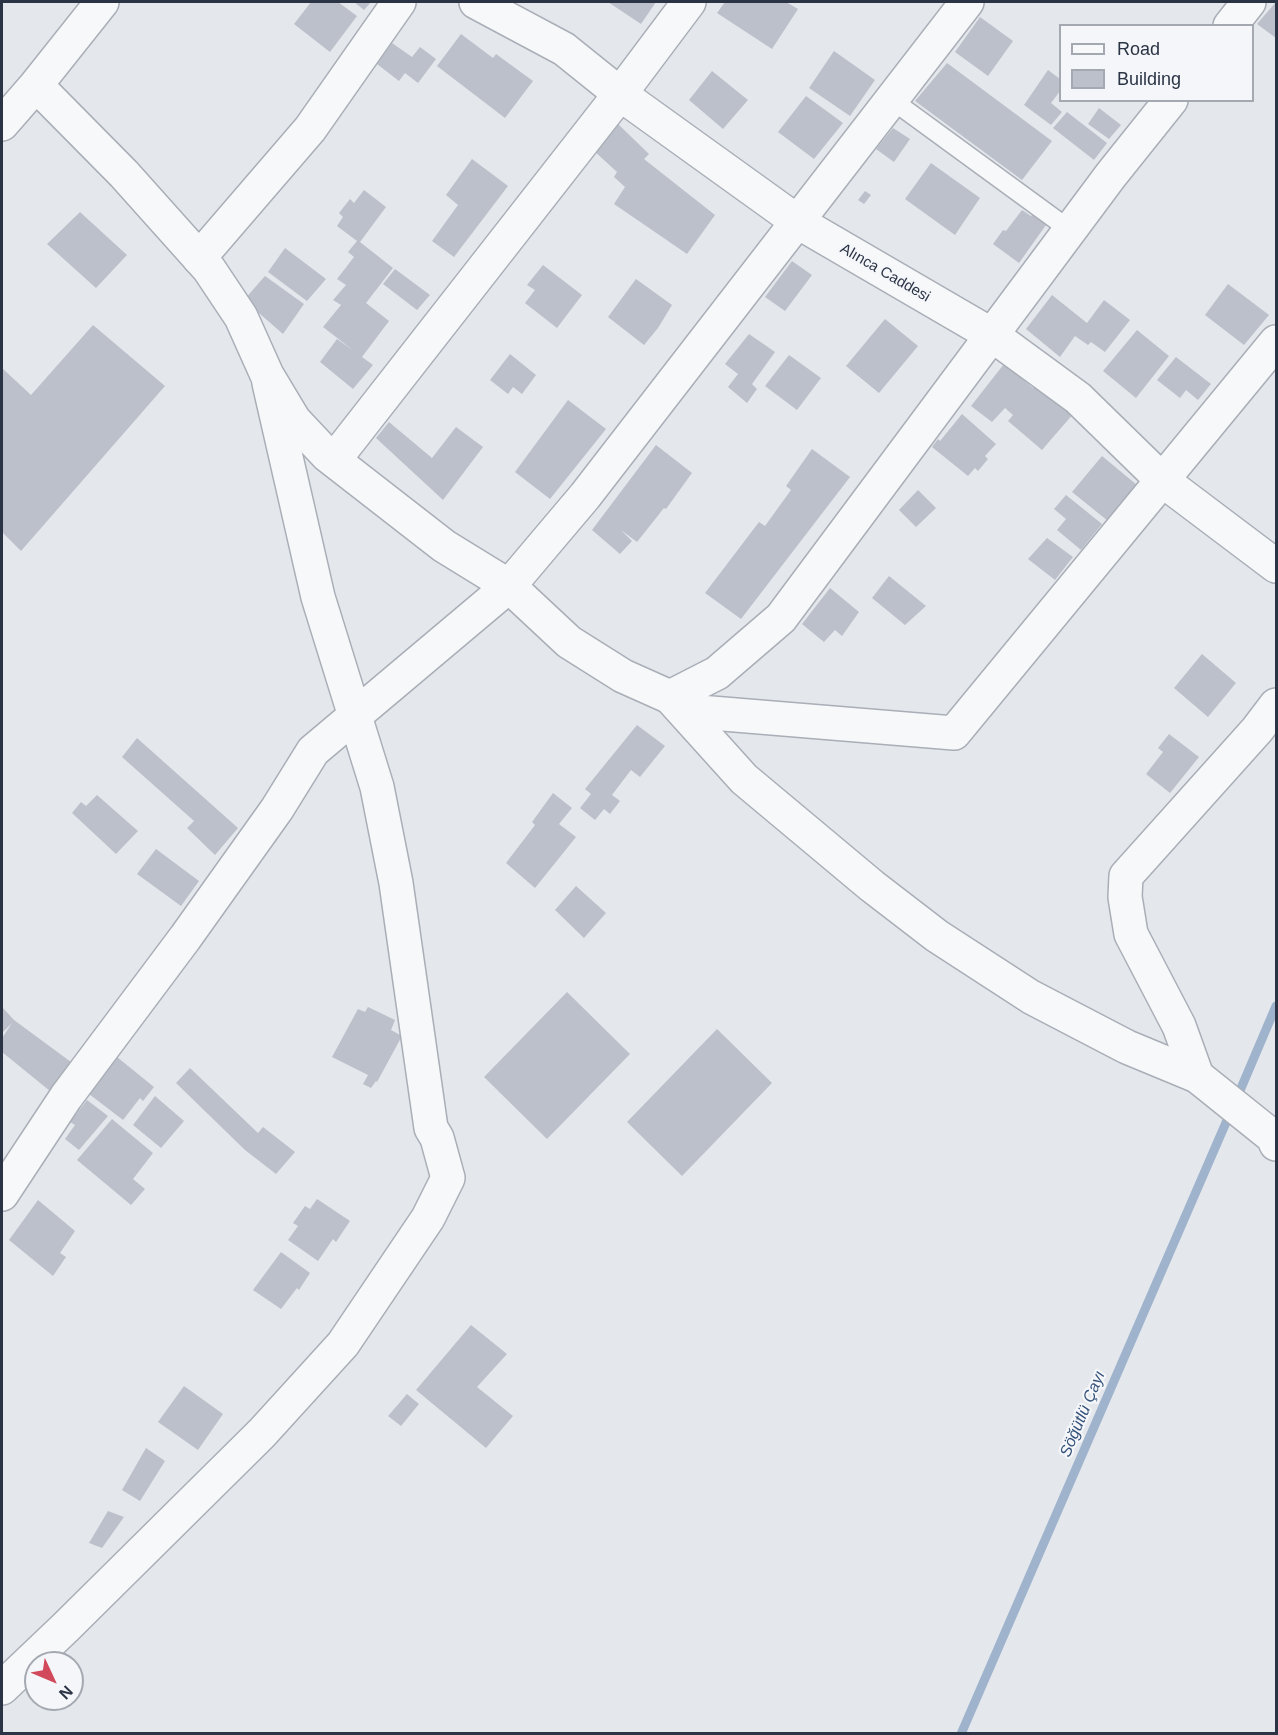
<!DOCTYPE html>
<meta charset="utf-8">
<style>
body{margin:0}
#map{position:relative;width:1278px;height:1735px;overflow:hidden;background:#e4e7ec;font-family:Arial,sans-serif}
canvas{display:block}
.frame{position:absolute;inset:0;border:3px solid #2b3445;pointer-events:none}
.legend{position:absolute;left:1059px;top:24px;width:195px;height:78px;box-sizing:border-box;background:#f4f6f9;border:2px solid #a4a8b1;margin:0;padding:8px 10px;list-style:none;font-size:18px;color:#2b3445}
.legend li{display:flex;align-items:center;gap:12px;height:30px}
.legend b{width:30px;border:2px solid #a4a8b1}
.north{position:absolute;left:24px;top:1651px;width:60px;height:60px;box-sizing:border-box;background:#f4f6f9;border:2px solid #a4a8b1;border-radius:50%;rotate:134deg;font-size:16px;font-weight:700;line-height:24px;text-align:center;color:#2b3445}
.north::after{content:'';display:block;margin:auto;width:21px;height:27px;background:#d1495b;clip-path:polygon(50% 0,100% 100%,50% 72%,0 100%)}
</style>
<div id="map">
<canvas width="1278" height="1735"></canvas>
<div class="frame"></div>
<ul class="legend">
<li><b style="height:8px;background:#f7f8fa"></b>Road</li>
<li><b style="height:16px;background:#bbc0ca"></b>Building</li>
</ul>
<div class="north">N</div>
</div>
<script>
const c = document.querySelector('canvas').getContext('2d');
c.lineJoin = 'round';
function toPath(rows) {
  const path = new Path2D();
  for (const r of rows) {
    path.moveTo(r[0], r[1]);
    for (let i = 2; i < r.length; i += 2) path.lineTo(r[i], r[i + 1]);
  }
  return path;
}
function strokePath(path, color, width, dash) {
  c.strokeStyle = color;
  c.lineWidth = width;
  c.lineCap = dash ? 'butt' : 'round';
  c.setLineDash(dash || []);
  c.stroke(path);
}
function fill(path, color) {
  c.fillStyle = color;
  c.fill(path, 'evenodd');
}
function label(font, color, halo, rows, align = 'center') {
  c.font = font + ' Arial,sans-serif';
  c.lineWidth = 4.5;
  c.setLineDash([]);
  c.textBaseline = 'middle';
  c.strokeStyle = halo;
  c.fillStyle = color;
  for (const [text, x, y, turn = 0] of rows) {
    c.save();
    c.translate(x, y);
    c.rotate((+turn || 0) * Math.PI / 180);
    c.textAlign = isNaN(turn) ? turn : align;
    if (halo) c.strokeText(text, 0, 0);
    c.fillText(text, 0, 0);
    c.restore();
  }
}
const stream = toPath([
 [1236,1100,1276,1006],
 [961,1734,1231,1111]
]);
const building = toPath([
 [311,2,338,2,357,16,330,52,294,24],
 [354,2,371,2,364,10],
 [608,2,656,2,641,24],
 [725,2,786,2,798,9,772,49,717,13],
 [1276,2,1276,38,1257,24],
 [980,17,1013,41,988,76,955,52],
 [461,34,493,58,496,54,533,81,505,118,437,66],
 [392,43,412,57,420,47,436,59,418,83,405,73,399,81,377,64],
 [834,51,875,80,850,116,809,88],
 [947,63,1052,141,1022,180,915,101],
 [1048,70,1060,79,1060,91,1051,103,1062,112,1051,125,1024,105],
 [712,71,748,100,723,129,689,100],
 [806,96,843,123,814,159,778,132],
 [1099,108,1121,125,1109,139,1088,124],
 [1067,112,1107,143,1094,160,1053,128],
 [617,123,649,154,644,159,715,215,687,254,614,204,625,187,614,177,617,172,592,149],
 [893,128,910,139,894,162,876,149],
 [472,159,508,186,454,257,432,241,458,205,446,195],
 [931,163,980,198,955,235,905,199],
 [364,190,386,207,360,242,393,268,366,303,389,321,362,357,373,365,353,389,320,362,337,339,354,351,323,327,341,305,333,300,346,285,337,279,354,257,348,252,357,241,337,226,343,217,339,213,350,199,354,203],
 [865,191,871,195,864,204,858,200],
 [1022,210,1031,216,1033,214,1046,225,1019,263,993,244,1003,230,1006,231],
 [80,212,127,255,96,288,47,244],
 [285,248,326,279,307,301,268,272],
 [792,261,812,275,785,311,765,297],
 [543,265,582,295,557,328,525,303,535,290,527,285],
 [395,269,430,295,417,310,383,284],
 [265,276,304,304,283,334,244,300],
 [636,279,672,305,658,328,644,345,608,317],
 [1228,284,1269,315,1244,345,1205,315],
 [1052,295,1087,323,1104,300,1130,320,1105,352,1091,342,1088,345,1075,336,1060,357,1026,329],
 [885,319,918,346,879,393,846,366],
 [93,325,165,386,21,551,2,532,2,368,31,395],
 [1137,330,1169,356,1136,398,1103,371],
 [749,334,775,352,752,384,757,389,747,403,728,387,738,374,725,364],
 [510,354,536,375,522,394,513,387,508,394,490,380],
 [789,355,821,378,797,410,765,386],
 [1176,357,1211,384,1198,400,1186,390,1180,398,1157,380],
 [1004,364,1033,388,1036,384,1074,413,1042,450,1008,421,1013,415,1005,408,992,422,971,406],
 [568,400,606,429,550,499,515,472],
 [962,414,996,444,985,456,988,459,978,471,975,468,968,476,932,447,938,439,940,441],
 [389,422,432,458,456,427,483,447,443,500,376,438],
 [656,445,692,473,666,509,664,508,637,542,621,530,632,541,620,554,592,530],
 [812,449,850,477,741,619,705,593,759,522,765,526,791,490,786,486],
 [1102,456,1137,485,1108,521,1072,492],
 [918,490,936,508,916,527,899,510],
 [1066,495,1102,524,1081,550,1057,530,1066,519,1054,509],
 [1047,538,1073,557,1055,580,1028,559],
 [889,576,926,606,905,625,872,598],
 [830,588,859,612,842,636,835,630,824,642,802,624],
 [1202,654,1236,683,1208,717,1174,688],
 [637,725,665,746,640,777,631,770,612,795,620,801,610,814,604,809,595,820,580,808,591,794,585,789],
 [1169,734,1199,757,1170,793,1146,774,1163,752,1158,748],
 [137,738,238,828,215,855,187,828,194,821,122,757],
 [553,793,572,808,559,824,576,837,535,888,506,863,535,825,532,822],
 [97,795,138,831,116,854,72,813,81,802,86,806],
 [156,849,199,881,181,906,137,874],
 [576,886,606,913,584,938,555,910],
 [567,992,630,1054,547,1139,484,1077],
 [2,1007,14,1020,71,1062,50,1091,2,1052,2,1038,12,1023,2,1033],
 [368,1007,395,1020,391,1030,402,1036,377,1082,376,1081,371,1088,363,1084,368,1075,332,1057,358,1009,365,1012],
 [717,1029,772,1083,682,1176,627,1122],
 [117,1057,154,1087,143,1101,140,1098,123,1120,89,1094],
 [190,1068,258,1133,263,1127,295,1152,276,1174,245,1150,176,1083],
 [155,1096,184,1121,161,1148,133,1125],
 [87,1100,108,1116,79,1150,65,1139,75,1125,70,1122],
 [112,1119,153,1153,133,1179,145,1189,131,1205,77,1160],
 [317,1199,350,1221,336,1242,333,1239,318,1261,288,1240,298,1226,293,1223,305,1206,310,1209],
 [38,1200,75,1231,60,1253,66,1257,53,1276,9,1240],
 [281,1252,310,1273,299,1290,297,1288,281,1309,253,1290],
 [471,1325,507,1354,477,1387,513,1416,486,1448,416,1390],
 [184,1386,223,1414,198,1450,158,1422],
 [407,1394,419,1404,401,1426,388,1416],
 [146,1448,165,1461,140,1501,122,1490],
 [108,1511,124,1517,102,1548,89,1543]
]);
const service = toPath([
 [892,100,1070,230]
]);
const minor = toPath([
 [476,2,564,49,620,94,798,222,992,335,1078,398,1162,480,1276,566],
 [1230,26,1249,2],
 [1171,100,1111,175,781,618,717,673,670,697,687,711,954,733,1276,342],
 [199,258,310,129,399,2],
 [334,460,620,94,689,2],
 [1197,1076,1179,1026,1131,934,1125,897,1126,876,1257,730,1276,705],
 [2,1194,66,1097,185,938,277,809,313,751,509,586,585,496,967,2],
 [2,1688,66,1627,262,1433,343,1344,428,1218,448,1178,437,1138,431,1128,396,883,377,787,318,597,269,383]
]);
const tertiary = toPath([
 [36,85,102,2],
 [2,124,36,85,124,174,209,269,241,317,267,375,294,420,327,455,444,546,509,586,569,642,623,676,670,697,744,779,872,886,937,936,1031,997,1127,1047,1197,1076,1273,1137,1276,1144]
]);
const streetNames = [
 ["Alınca Caddesi",885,273,30]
];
const waterNames = [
 ["Söğütlü Çayı",1083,1414,-67]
];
strokePath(stream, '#9fb4cc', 9);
fill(building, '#bbc0ca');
strokePath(service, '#a9aeb7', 21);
strokePath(minor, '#a9aeb7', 36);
strokePath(tertiary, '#a9aeb7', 36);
strokePath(service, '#f7f8fa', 18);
strokePath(minor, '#f7f8fa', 33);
strokePath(tertiary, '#f7f8fa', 33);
label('15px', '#2b3445', '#f4f6f9', streetNames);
label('italic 16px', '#34527a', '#f4f6f9', waterNames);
</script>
